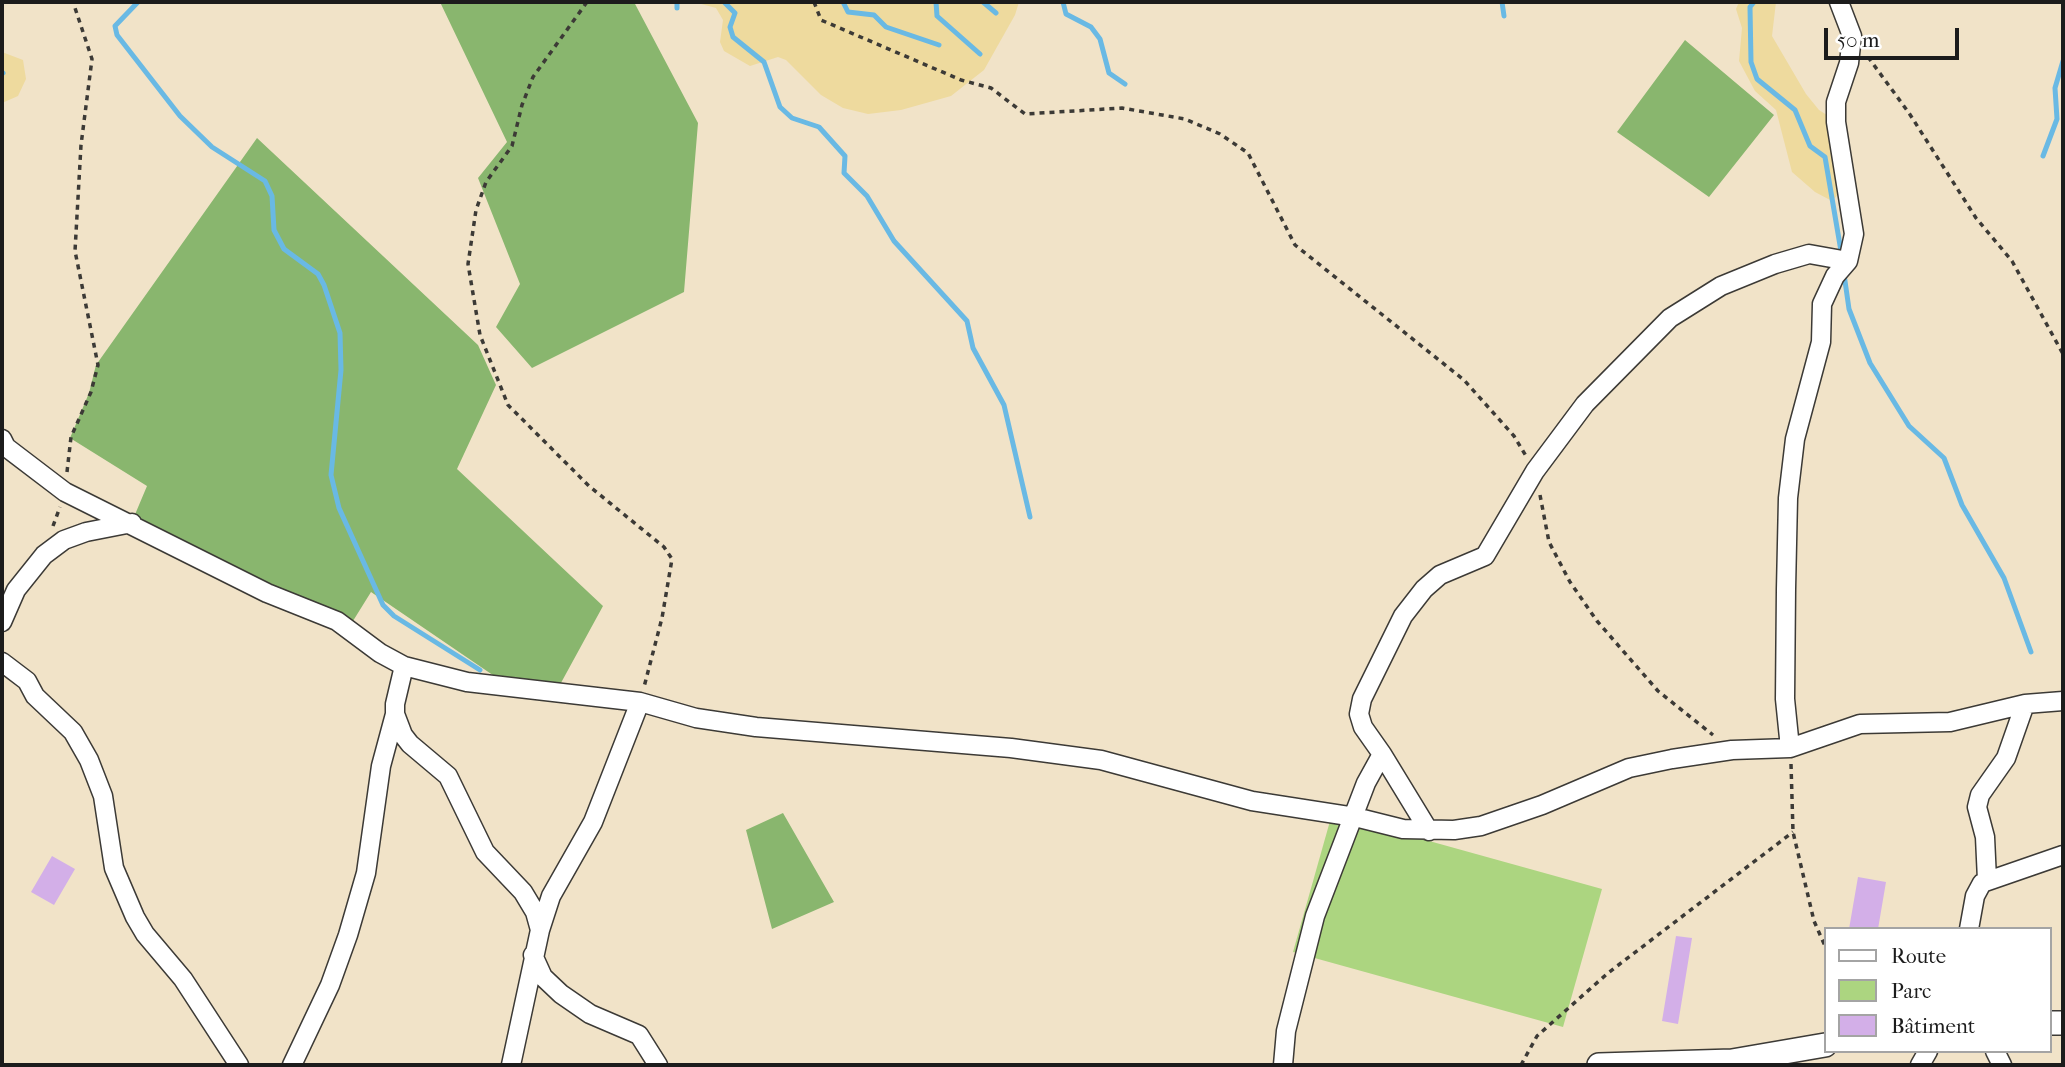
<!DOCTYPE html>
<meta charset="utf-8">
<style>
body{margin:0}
#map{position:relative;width:2065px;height:1067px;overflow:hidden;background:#f1e3c8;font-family:"IM FELL French Canon",serif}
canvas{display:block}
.frame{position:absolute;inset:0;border:4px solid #1c1c1c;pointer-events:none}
.legend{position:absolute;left:1824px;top:927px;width:228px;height:126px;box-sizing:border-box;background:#fff;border:2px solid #a4a4a4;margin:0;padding:9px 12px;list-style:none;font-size:21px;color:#1c1c1c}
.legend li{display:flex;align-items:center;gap:14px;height:35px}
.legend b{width:35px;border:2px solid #a4a4a4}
.scale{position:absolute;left:1824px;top:28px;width:135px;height:32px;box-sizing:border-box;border:4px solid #1c1c1c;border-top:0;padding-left:9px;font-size:21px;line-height:24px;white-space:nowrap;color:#1c1c1c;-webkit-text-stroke:5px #fff;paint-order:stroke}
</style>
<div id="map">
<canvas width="2065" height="1067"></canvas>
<div class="frame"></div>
<ul class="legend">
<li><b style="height:9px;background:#fff"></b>Route</li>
<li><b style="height:19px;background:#acd580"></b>Parc</li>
<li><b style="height:19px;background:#d3afe8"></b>Bâtiment</li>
</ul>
<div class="scale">50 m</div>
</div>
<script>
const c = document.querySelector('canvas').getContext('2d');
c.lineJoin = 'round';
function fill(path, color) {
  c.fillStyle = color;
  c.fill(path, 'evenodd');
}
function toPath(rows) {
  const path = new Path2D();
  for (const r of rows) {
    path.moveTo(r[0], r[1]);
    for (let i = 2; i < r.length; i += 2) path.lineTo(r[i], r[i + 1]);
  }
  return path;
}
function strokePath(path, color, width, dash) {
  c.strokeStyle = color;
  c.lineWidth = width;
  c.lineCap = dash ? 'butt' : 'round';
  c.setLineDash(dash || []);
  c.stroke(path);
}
const green = toPath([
 [1332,814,1602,889,1563,1027,1293,952]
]);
const forest = toPath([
 [440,2,634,2,698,123,684,292,532,368,496,327,520,284,478,178,507,142],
 [1685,40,1774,115,1709,197,1617,132],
 [257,138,478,345,496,385,457,469,603,606,556,692,503,682,371,592,348,629,131,524,147,486,70,438,89,393,96,365],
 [783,813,834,902,772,929,746,830]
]);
const sand = toPath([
 [694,2,1019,2,1015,15,984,70,951,96,901,110,868,114,843,108,821,95,786,60,778,57,750,66,724,51,720,42,723,20,716,8],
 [1739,2,1776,2,1772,36,1806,94,1819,110,1833,119,1845,187,1832,201,1815,192,1792,172,1776,110,1755,91,1739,61,1742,28,1736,9],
 [2,52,23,60,26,79,18,96,2,103]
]);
const stream = toPath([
 [138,2,115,26,117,35,180,116,212,147,265,181,272,196,274,230,284,249,318,274,324,285,340,333,341,370,331,475,339,508,383,605,394,616,480,670],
 [677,2,677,8],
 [724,2,735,13,730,27,733,37,764,62,780,107,792,118,819,127,845,156,844,173,867,196,894,241,967,321,973,348,1004,405,1030,517],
 [843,2,848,12,874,15,886,27,939,45],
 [936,2,937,16,980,54],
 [983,2,996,13],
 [1063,2,1066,14,1091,27,1100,39,1109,73,1125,84],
 [1502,2,1504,16],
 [1754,2,1750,7,1751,62,1757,79,1795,110,1810,146,1825,157,1842,257],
 [2,72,3,73],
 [2043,156,2057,119,2055,88,2063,61],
 [1844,274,1849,309,1870,363,1909,426,1944,458,1962,505,2004,578,2031,652]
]);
const building = toPath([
 [52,856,75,869,54,905,31,892],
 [1858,877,1886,882,1878,929,1849,929],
 [1676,936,1692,938,1678,1024,1662,1021]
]);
const path = toPath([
 [587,2,533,77,522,105,512,146,486,182,476,210,468,264,480,335,508,405,589,486,664,547,672,559,662,618,644,687],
 [814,2,821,20,961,80,991,88,1025,114,1122,108,1185,119,1220,134,1248,153,1295,245,1464,380,1514,436,1526,456],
 [1868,57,1909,113,1976,218,2012,261,2063,354],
 [67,472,71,437,91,392,98,365,75,251,81,145,92,59,73,2],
 [1540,495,1549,542,1570,582,1597,621,1658,691,1713,735],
 [53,526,60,507],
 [1791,764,1793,832,1814,921,1825,946],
 [1521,1065,1537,1036,1608,973,1793,832]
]);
const minor = toPath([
 [2,439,6,447,65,492,267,593,337,621,380,653,404,666,467,682,640,702,696,718,756,727,1011,748,1101,760,1252,801,1355,817,1403,829,1454,830,1481,826,1542,805,1629,768,1672,759,1732,750,1790,748,1860,724,1950,722,2025,704,2063,701],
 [2,622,16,590,44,555,64,540,86,532,132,523],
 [2,662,27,681,35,696,73,732,89,760,103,796,114,868,135,917,145,934,183,979,239,1065],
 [404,666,395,704,395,714,403,735,410,744,448,776,485,852,523,892,535,912,540,930,511,1065],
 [1790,748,1785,699,1786,589,1788,498,1795,439,1821,342,1822,304,1835,276,1848,261,1854,234,1836,122,1836,102,1849,63,1852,36,1839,2],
 [1382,754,1429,831],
 [1987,880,1985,837,1977,807,1980,795,2006,758,2025,704],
 [1969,929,1975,896,1982,883,2063,855],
 [540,930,551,896,593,822,640,702],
 [533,955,543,977,561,994,590,1014,639,1035,658,1065],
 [1995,1051,2002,1065],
 [292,1065,330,985,348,935,366,873,381,766,395,714],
 [1283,1065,1286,1031,1315,916,1366,783,1382,754,1363,727,1359,714,1362,699,1403,616,1424,589,1440,575,1485,556,1535,471,1585,404,1670,318,1721,286,1775,264,1809,254,1848,261],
 [1920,1065,1928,1051]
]);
const tertiary = toPath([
 [2049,1023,2063,1023],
 [1599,1065,1732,1061,1825,1045]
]);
fill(green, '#acd580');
fill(forest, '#89b66e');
fill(sand, '#eeda9e');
strokePath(stream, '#69b9e4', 5);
fill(building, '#d3afe8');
strokePath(minor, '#3c3a36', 21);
strokePath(tertiary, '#3c3a36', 26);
strokePath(path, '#3c3a36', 3.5, [5, 5]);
strokePath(minor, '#fff', 18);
strokePath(tertiary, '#fff', 23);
</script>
